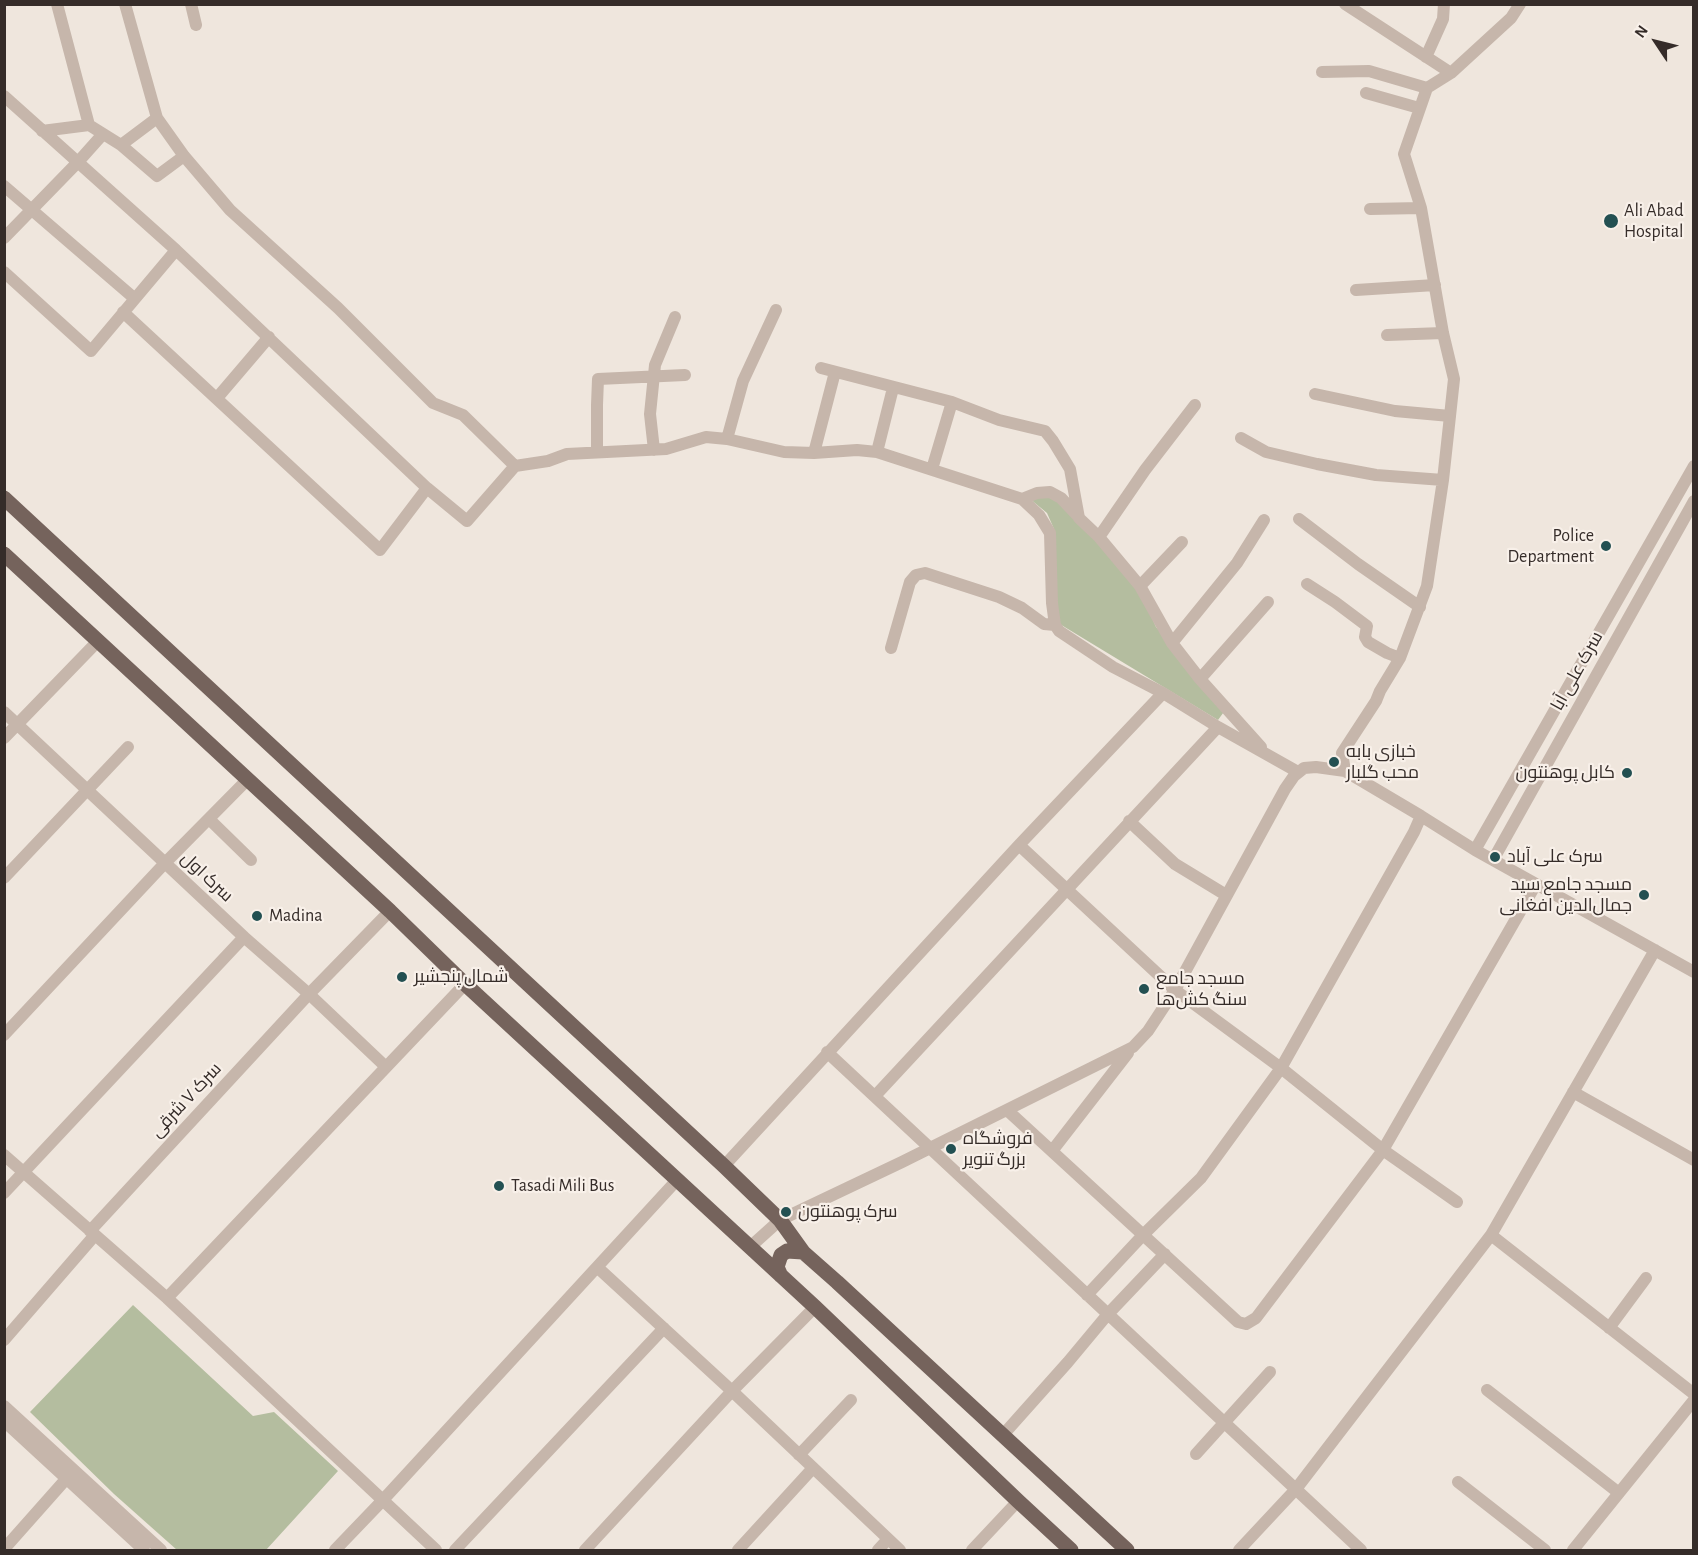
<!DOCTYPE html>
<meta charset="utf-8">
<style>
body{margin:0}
#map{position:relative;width:1698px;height:1555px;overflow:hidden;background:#efe6dd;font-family:"Alegreya Sans",sans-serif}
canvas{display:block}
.frame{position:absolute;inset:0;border:6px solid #352c29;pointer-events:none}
.north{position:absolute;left:1626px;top:12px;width:60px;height:60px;-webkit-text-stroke:4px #f8f0e9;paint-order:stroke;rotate:305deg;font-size:16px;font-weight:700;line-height:24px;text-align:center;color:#352c29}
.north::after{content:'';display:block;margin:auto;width:21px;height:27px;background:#352c29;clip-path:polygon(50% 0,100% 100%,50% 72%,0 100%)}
</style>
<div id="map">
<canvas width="1698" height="1555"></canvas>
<div class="frame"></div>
<div class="north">N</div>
</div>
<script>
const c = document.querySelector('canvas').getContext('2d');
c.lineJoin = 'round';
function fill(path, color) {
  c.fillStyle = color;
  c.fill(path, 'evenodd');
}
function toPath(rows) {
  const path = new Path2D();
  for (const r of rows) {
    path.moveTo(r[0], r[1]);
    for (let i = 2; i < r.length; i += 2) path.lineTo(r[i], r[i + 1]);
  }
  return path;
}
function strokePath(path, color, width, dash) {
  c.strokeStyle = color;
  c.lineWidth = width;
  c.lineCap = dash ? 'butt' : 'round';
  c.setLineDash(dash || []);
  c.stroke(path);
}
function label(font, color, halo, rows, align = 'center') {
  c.font = font + ' "Alegreya Sans",Cairo,sans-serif';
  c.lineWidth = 4.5;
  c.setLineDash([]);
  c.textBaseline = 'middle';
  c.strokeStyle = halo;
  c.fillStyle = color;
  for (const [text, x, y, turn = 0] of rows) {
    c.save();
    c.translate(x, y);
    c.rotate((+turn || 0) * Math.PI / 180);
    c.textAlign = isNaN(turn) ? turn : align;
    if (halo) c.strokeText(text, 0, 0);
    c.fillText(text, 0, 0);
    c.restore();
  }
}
const green = toPath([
 [1053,496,1136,582,1156,627,1209,687,1226,709,1218,720,1058,623,1054,529,1047,513,1030,499],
 [133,1305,253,1416,274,1412,338,1471,266,1550,177,1550,114,1494,30,1412]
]);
const minor = toPath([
 [57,4,89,125,121,145,157,176,184,156],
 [125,4,157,118,184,156,230,210,338,308,433,403,463,415,515,466],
 [191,4,196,25],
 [1345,4,1451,73],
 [1426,57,1443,19,1444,4],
 [1322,72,1369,71,1427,88],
 [1366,93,1419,108],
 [4,96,176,250,427,488,467,521,515,466,548,461,567,454,666,449,706,437,727,439,784,452,814,453,857,450,877,452,1022,499,1039,515,1050,533,1052,603,1055,625,1059,631,1113,667,1163,693,1218,727,1298,772],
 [42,131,89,125],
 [121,145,157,118],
 [4,186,134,298],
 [1370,209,1421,208],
 [4,238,78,162,103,134],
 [4,272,91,351,176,250],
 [1356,290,1435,285],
 [123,312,380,550,427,488],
 [1387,335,1443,333],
 [821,368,952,402,999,420,1045,431,1053,441,1070,469,1079,518,1099,537,1140,586,1172,643,1200,679,1261,747],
 [1315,394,1395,411,1450,416],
 [217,398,269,337],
 [1241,438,1266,452,1317,464,1376,475,1443,480],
 [727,439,743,381,776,310],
 [654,450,650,414,655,365,675,317],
 [597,452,597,405,598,379,685,375],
 [877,452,893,388],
 [814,453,835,372],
 [932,469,952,402],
 [1022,499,1037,493,1050,492,1061,498,1079,517],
 [1299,519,1358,564,1420,607],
 [1099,537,1145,470,1195,405],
 [1307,584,1335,602,1367,626,1365,637,1368,642,1387,653,1400,658],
 [1140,586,1182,542],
 [1172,643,1237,563,1264,520],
 [891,648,910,582,916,575,925,573,999,597,1022,608,1044,624,1055,625],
 [1200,679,1268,602],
 [4,712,244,937,309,994,386,1067],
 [4,738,98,641],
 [1345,771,1342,753,1376,701,1380,691,1400,658,1427,586,1443,480,1450,416,1454,379,1443,333,1421,208,1404,154,1427,88,1451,73,1511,18,1520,4],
 [209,819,251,860],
 [1129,821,1175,864,1226,895],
 [1019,845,1175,990,1281,1068,1383,1150,1457,1202],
 [1475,850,1694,466],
 [1493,860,1694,501],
 [4,878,128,747],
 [4,1035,165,863,248,779],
 [827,1052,1361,1550],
 [1573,1092,1694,1160],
 [875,1096,1218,727],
 [1007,1110,1238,1322,1246,1324,1256,1318,1383,1150,1536,884],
 [1052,1151,1128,1053],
 [4,1155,167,1298,436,1550],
 [724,1166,1019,845,1163,693],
 [4,1193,244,937],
 [90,1231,309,994,390,911],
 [1491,1235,1694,1394],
 [750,1247,780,1220,902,1162,1133,1047,1148,1031,1175,990,1285,789,1294,776,1304,768,1316,767,1345,771,1421,816,1475,850,1694,972],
 [597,1267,732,1391,900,1550],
 [1087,1295,1143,1235,1201,1178,1281,1068,1414,832,1421,816],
 [167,1298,465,984],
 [1609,1328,1646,1278],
 [4,1340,95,1235],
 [1487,1390,1619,1493],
 [4,1406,161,1550],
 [4,1421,144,1550],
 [1002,1436,1068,1362,1108,1314,1165,1254],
 [1196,1454,1270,1372],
 [799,1455,851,1400],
 [1458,1482,1545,1550],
 [4,1549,67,1478],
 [335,1550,382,1501,677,1180],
 [455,1550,664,1328],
 [585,1550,732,1391,815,1307],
 [738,1550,813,1468],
 [878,1550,888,1539],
 [972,1550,1018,1501],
 [1239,1550,1296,1489,1491,1235,1655,950],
 [1573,1550,1694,1400]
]);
const major = toPath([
 [4,498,724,1166,780,1220,803,1252,837,1282,1127,1550],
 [4,554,390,911,465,984,815,1307,1018,1501,1071,1550],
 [781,1276,777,1267,781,1255,787,1251,803,1252]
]);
const markers = [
 [1611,221,8,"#235052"],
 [1606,546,6,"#235052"],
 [1334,762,6,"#235052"],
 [1627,773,6,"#235052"],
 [1495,857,6,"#235052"],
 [1644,895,6,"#235052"],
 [257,916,6,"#235052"],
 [402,977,6,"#235052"],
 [1144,989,6,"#235052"],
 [951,1149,6,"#235052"],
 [499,1186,6,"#235052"],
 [786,1212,6,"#235052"]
];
const poiNames = [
 ["Ali Abad",1624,211],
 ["Hospital",1624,232],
 ["Police",1594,536,"right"],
 ["Department",1594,557,"right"],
 ["خبازی بابه",1346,752],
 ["محب گلبار",1346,773],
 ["کابل پوهنتون",1615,773,"right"],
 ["سرک علی آباد",1507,857],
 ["مسجد جامع سید",1632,885,"right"],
 ["جمال‌الدین افغانی",1632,906,"right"],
 ["Madina",269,916],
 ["شمال پنجشیر",414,977],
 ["مسجد جامع",1156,979],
 ["سنگ کش‌ها",1156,1000],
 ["فروشگاه",963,1139],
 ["بزرگ تنویر",963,1160],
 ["Tasadi Mili Bus",511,1186],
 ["سرک پوهنتون",798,1212]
];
const streetNames = [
 ["سرک علی آبا",1577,671,-61],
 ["سرک‌ اول",207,877,43],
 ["سرک ۷ شرقی",186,1100,-47]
];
fill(green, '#b4bd9f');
strokePath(minor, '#c6b6ab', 12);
strokePath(major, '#75635c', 15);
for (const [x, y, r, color] of markers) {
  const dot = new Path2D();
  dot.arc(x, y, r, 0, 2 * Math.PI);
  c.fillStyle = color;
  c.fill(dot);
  strokePath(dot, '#f8f0e9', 2);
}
label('18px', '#352c29', '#f8f0e9', poiNames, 'left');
label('18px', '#352c29', '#f8f0e9', streetNames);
</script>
